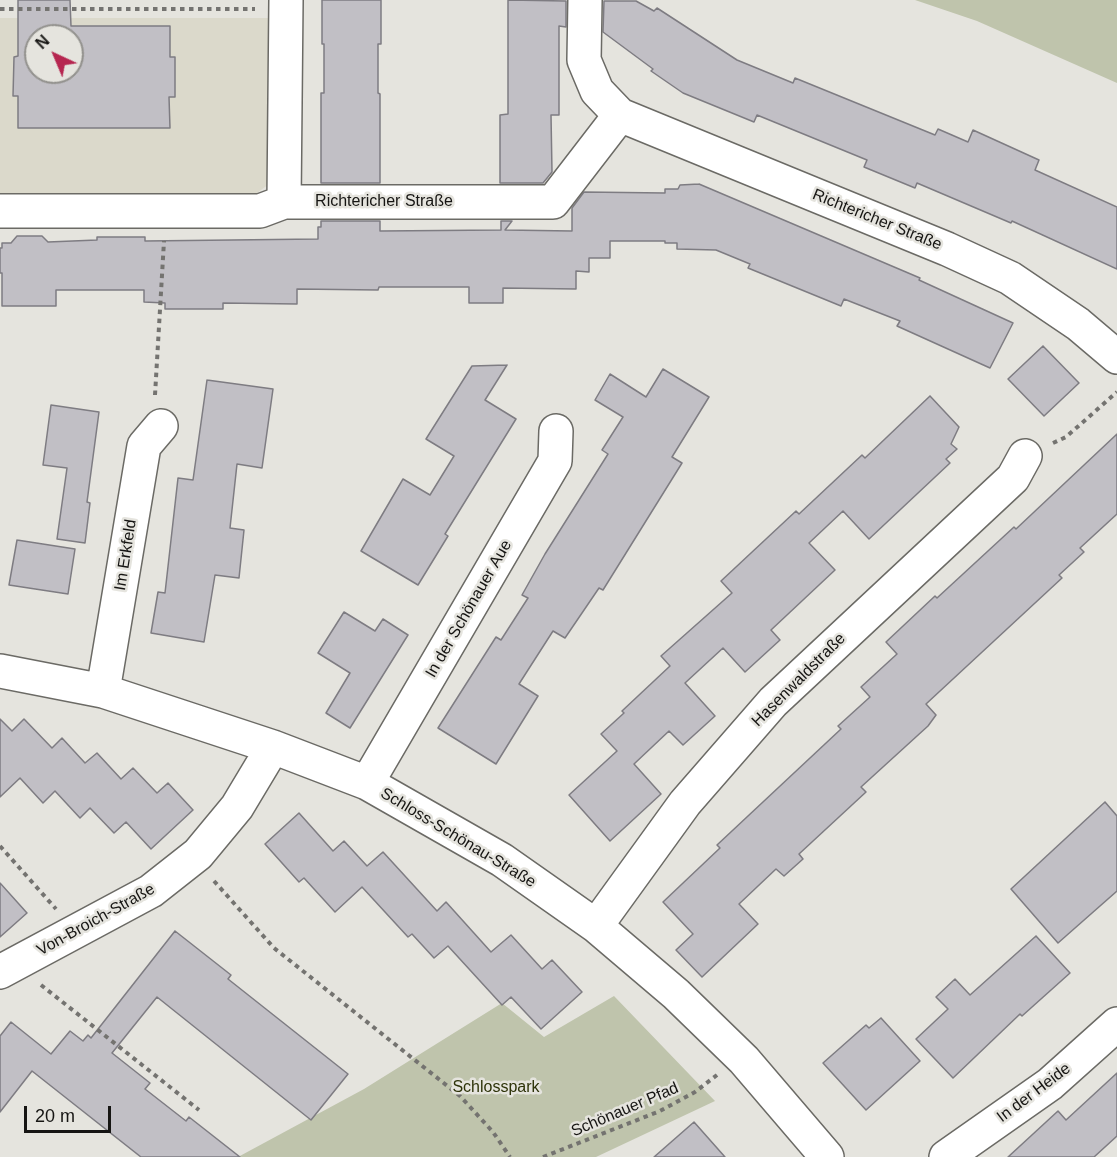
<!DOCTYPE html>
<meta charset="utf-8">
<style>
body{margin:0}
#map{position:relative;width:1117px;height:1157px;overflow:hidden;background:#e5e4de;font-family:Arial,sans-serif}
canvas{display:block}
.north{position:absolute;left:24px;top:24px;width:60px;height:60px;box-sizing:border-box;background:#e5e4de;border:2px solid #92918d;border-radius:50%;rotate:316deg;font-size:16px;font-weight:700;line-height:24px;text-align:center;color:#161513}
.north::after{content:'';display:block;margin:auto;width:21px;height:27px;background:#b62650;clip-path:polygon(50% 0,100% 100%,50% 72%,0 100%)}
.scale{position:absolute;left:24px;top:1106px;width:87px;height:27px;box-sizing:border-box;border:3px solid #161513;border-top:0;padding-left:8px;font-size:18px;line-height:21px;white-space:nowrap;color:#161513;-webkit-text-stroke:4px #e5e4de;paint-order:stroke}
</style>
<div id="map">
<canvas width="1117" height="1157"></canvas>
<div class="north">N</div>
<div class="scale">20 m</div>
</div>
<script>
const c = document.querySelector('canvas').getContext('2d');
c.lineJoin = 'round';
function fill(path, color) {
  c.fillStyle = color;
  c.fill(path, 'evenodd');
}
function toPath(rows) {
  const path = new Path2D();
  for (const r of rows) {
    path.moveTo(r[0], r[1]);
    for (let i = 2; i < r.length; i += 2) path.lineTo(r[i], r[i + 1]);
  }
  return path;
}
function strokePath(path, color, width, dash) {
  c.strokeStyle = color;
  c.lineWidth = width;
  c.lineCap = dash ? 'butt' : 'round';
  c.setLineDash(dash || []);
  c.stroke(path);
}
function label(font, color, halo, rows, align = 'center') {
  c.font = font + ' Arial,sans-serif';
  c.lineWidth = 5;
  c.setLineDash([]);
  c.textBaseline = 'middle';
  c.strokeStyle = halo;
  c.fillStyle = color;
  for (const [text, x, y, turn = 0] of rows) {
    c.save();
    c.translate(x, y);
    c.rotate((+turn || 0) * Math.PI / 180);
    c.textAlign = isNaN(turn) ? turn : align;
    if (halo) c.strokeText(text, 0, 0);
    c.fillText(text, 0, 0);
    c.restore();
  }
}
const built = toPath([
 [0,18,271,18,269,184,253,196,0,196],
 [36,36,72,36,72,72,36,72]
]);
const green = toPath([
 [915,0,1117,0,1117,83,977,21],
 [614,996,715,1101,596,1157,238,1157,364,1089,502,1003,544,1037]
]);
const building = toPath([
 [18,0,70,0,71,26,170,26,170,57,175,57,175,97,169,97,170,128,18,128,18,96,13,96,14,57,18,56,18,0],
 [36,36,72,36,72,72,36,72,36,36],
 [322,0,381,0,381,44,378,44,378,93,380,94,380,183,321,183,321,93,324,93,324,44,322,44,322,0],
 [508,0,566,1,566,27,559,26,559,115,551,115,552,172,543,183,500,183,500,115,508,114,508,0],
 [604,1,636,1,654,11,657,8,737,60,793,83,795,78,935,135,938,129,968,142,973,130,1039,160,1035,170,1117,207,1117,269,1012,221,1011,223,917,183,915,188,864,167,867,160,757,115,754,122,683,93,651,71,653,69,603,32,604,1],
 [699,184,920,278,919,280,1013,323,990,368,897,326,900,321,844,299,841,306,748,268,750,264,716,250,677,249,677,243,665,243,665,241,610,241,610,258,589,258,589,272,576,271,576,289,503,288,503,303,469,303,469,287,379,287,378,290,297,289,297,304,223,303,223,309,165,309,165,303,144,302,144,290,56,290,56,306,2,306,2,273,0,273,0,248,2,248,2,243,11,243,17,236,42,236,48,242,97,240,97,237,145,237,145,241,318,239,318,227,321,227,321,221,380,221,380,231,501,230,501,221,512,221,505,230,572,231,572,208,584,192,665,193,665,189,678,189,680,185,699,184],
 [1043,346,1079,383,1044,416,1008,379,1043,346],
 [507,365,485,400,516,419,445,534,448,536,418,585,361,551,403,479,430,495,454,456,426,439,472,366,507,365],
 [663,369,709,397,672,457,682,463,603,590,599,588,565,638,553,631,519,684,538,696,496,764,438,728,496,637,501,640,528,598,522,595,545,554,608,454,602,450,623,417,595,400,610,374,646,397,663,369],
 [207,380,273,389,262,468,237,464,230,528,244,530,239,578,215,575,204,642,151,633,158,592,165,593,178,478,193,480,207,380],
 [930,396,959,427,951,444,957,449,946,459,950,463,869,539,843,511,809,543,835,570,771,630,780,640,745,672,723,648,685,683,715,716,683,745,669,731,634,764,661,794,610,841,569,795,617,751,601,734,624,713,622,711,670,666,661,656,732,593,721,581,796,511,799,514,862,455,865,458,930,396],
 [51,405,99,412,87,502,90,503,85,543,57,539,67,468,43,465,51,405],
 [1117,434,1117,514,1080,548,1084,552,1059,575,1062,578,926,704,936,715,928,726,861,787,866,792,799,854,803,859,784,876,776,869,739,904,758,924,702,977,676,950,693,934,663,902,720,848,717,845,841,729,838,726,870,697,861,687,897,654,886,642,935,596,937,598,1014,527,1016,529,1117,434],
 [17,540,75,549,68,594,9,585,17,540],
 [344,612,375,631,383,619,408,635,350,728,326,713,350,673,318,653,344,612],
 [0,719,12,731,24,719,52,748,62,738,85,763,97,753,121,779,133,768,157,793,168,783,193,810,151,849,126,822,114,833,90,808,80,818,55,791,43,803,20,778,0,797,0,719],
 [1105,802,1117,816,1117,891,1058,943,1011,889,1105,802],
 [299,813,333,851,344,841,367,866,383,852,437,911,446,902,491,952,511,935,542,969,552,960,582,992,541,1029,511,997,502,1005,448,946,434,958,412,934,408,937,362,887,335,912,304,878,299,882,265,844,299,813],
 [0,883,27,913,0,937,0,883],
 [175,931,231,975,228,979,348,1074,311,1120,157,997,112,1053,150,1083,145,1089,186,1121,189,1117,240,1157,141,1157,32,1071,0,1112,0,1036,11,1022,51,1054,70,1031,83,1041,88,1035,91,1038,175,931],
 [1036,936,1070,973,1022,1016,1020,1014,953,1078,916,1039,948,1009,936,997,955,979,970,995,1036,936],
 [881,1018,920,1061,866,1110,823,1063,866,1025,869,1028,881,1018],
 [1117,1073,1117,1136,1094,1157,1008,1157,1058,1111,1066,1120,1117,1073],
 [694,1122,725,1157,654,1157,694,1122]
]);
const path = toPath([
 [0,9,255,9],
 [155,395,164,241],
 [1053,443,1066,437,1117,392],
 [0,846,56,909],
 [214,881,274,948,460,1096,493,1132,510,1157],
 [41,985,199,1110],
 [543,1157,660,1111,695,1092,717,1075]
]);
const minor = toPath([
 [585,0,584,60,597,91,620,115],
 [284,202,286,0],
 [0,211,260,211,284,202,553,202,620,115,947,249,1010,278,1078,324,1117,357],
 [0,671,103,691,273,747,367,783,502,860,596,926,676,994,744,1060,827,1157],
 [103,691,144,446,161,426],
 [367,783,555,461,556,431],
 [596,926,685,803,773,702,1013,478,1025,456],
 [0,972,151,891,198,854,237,807,273,747],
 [946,1157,1050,1084,1117,1024]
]);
const streetNames = [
 ["Richtericher Straße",384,202],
 ["Richtericher Straße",877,220,22],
 ["Im Erkfeld",126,555,-81],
 ["In der Schönauer Aue",469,609,-60],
 ["Hasenwaldstraße",799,680,-45],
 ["Schloss-Schönau-Straße",458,838,31],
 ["Von-Broich-Straße",96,920,-29],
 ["In der Heide",1034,1093,-37],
 ["Schönauer Pfad",625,1110,-23]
];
const parkNames = [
 ["Schlosspark",496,1088]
];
fill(built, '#dbd9cb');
fill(green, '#bfc4ac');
fill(building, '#c1bfc5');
strokePath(building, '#7e7c82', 1.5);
strokePath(minor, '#6b6a65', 36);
strokePath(path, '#747370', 4, [4.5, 4.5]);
strokePath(minor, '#fff', 33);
label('16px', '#161513', '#e5e4de', streetNames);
label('16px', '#2d3309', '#e5e4de', parkNames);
</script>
